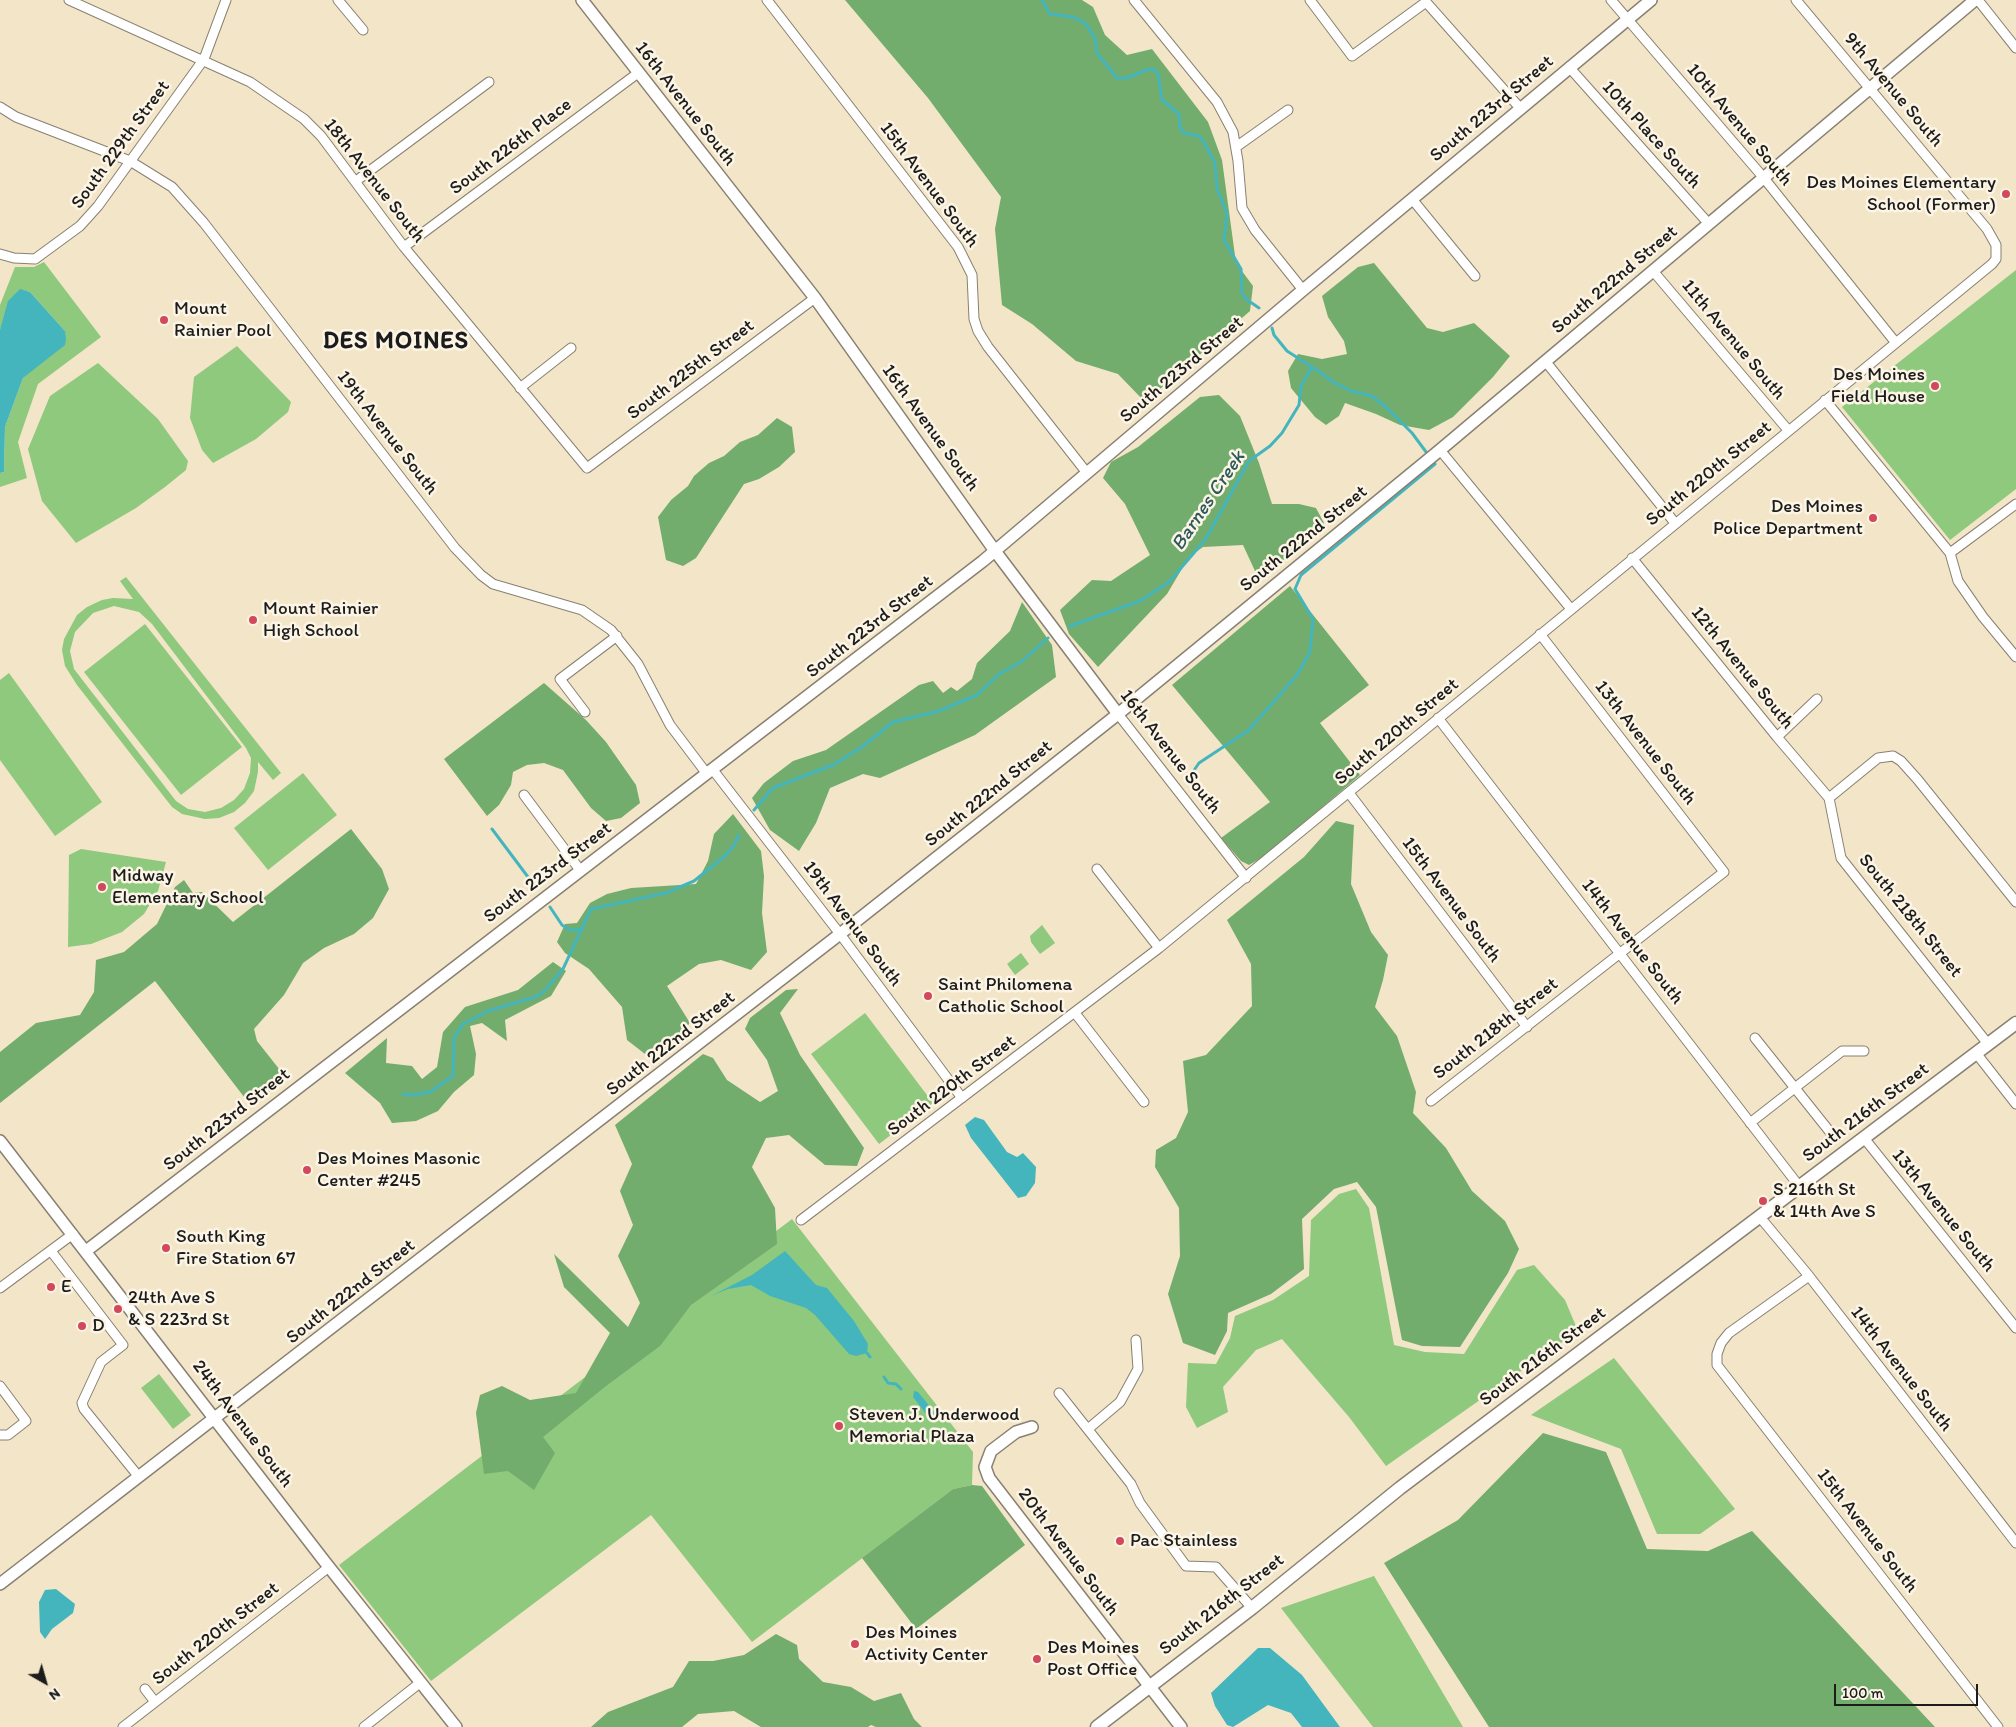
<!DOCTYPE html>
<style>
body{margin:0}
#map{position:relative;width:2016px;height:1727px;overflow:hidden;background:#f3e5c8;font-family:Itim,sans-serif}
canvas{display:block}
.north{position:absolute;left:20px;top:1657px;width:50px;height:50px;-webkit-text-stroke:4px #fcf5e5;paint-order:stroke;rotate:142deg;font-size:14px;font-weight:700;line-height:20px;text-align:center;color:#1c1c1c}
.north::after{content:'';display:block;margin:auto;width:18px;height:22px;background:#1c1c1c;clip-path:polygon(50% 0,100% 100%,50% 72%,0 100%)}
.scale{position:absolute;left:1834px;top:1684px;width:144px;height:22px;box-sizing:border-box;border:2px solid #1c1c1c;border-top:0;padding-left:6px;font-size:15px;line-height:18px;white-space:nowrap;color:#1c1c1c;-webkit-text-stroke:4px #fcf5e5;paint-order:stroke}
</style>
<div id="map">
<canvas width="2016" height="1727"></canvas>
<div class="north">N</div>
<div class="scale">100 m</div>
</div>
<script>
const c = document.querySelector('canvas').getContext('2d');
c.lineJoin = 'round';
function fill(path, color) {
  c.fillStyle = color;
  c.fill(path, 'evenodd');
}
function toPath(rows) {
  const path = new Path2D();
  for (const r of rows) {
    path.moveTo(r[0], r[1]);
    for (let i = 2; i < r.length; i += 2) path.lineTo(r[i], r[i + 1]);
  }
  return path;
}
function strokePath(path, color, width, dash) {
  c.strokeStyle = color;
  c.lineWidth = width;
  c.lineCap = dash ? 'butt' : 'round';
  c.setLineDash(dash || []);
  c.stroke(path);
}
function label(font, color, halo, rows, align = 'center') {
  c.font = font + ' Itim,sans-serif';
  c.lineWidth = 5;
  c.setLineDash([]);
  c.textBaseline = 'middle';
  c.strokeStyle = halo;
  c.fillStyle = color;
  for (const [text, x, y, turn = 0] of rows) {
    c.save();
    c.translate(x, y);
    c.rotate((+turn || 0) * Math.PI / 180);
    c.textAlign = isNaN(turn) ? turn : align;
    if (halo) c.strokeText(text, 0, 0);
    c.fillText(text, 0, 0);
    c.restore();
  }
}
const green = toPath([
 [44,262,101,337,38,384,18,442,27,478,0,487,0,473,4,472,5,427,23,378,65,331,30,292,20,290,0,330,0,305,15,267,34,267],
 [2016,270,2016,489,1950,540,1842,407],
 [237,346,291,402,288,412,256,439,213,463,202,450,190,418,194,377],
 [98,363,158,419,188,461,186,470,165,487,136,508,76,543,42,501,28,449,50,396],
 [126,577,281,773,273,780,258,762,258,772,254,791,245,803,234,812,219,818,205,819,182,814,172,807,77,685,65,666,62,650,64,639,77,615,87,607,102,600,113,598,133,599,120,581],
 [114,606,139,612,152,624,246,748,251,758,250,773,244,789,234,800,221,808,205,812,188,809,176,801,74,669,70,651,75,632,93,613],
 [145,624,242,747,181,795,84,672],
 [9,673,102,802,55,836,0,760,0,680],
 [303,773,337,815,268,870,234,828],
 [81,849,166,862,158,891,144,914,122,932,91,944,68,947,69,855],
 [1042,925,1055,943,1040,954,1031,942,1030,936],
 [1021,953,1029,964,1015,975,1007,964],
 [865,1013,933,1103,879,1144,811,1054],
 [1356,1189,1369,1208,1394,1345,1425,1352,1464,1354,1517,1270,1534,1265,1565,1300,1578,1331,1386,1466,1349,1417,1282,1339,1256,1350,1223,1387,1228,1412,1197,1428,1186,1407,1188,1363,1216,1364,1230,1338,1235,1316,1273,1300,1309,1276,1311,1220,1339,1194],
 [792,1219,973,1452,972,1485,953,1489,752,1642,651,1515,431,1681,339,1565],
 [1614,1358,1735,1509,1700,1534,1657,1534,1621,1449,1531,1415],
 [159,1374,191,1415,173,1429,141,1388],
 [1374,1576,1463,1727,1373,1727,1281,1608]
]);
const forest = toPath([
 [845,0,1082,0,1093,7,1105,35,1127,55,1152,49,1208,122,1222,160,1236,263,1253,286,1250,311,1145,402,1118,374,1076,361,1032,324,1002,305,995,229,1001,197,928,98],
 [1374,263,1427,328,1443,332,1474,323,1510,356,1493,377,1453,417,1429,430,1400,425,1376,414,1345,403,1339,416,1326,425,1315,417,1291,388,1288,371,1298,354,1322,359,1347,354,1344,341,1328,317,1322,296,1358,267],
 [1219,395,1240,416,1259,463,1272,504,1299,504,1316,508,1324,523,1269,574,1255,571,1243,545,1203,547,1189,557,1167,594,1098,667,1069,634,1060,610,1092,580,1111,581,1150,555,1125,504,1103,478,1111,462,1138,447,1200,397],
 [777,418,792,427,795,452,779,467,759,479,744,484,696,558,683,566,666,560,658,517,671,500,688,486,694,476,709,463,724,456,740,442,758,435],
 [1290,586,1369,685,1320,723,1360,775,1265,856,1249,865,1241,861,1221,838,1270,802,1172,685],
 [1022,602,1052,645,1056,677,975,735,880,778,863,774,830,788,816,823,799,851,770,830,752,798,764,783,793,761,826,750,919,685,933,681,943,693,951,687,957,691,972,679,977,663,1010,631],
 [544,683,586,720,606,742,636,785,640,803,621,818,606,821,591,808,563,770,544,763,527,765,513,772,511,785,499,805,487,816,444,759],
 [733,814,761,851,764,876,762,913,767,952,751,970,721,960,699,964,667,986,690,1023,665,1049,645,1054,627,1040,622,1007,589,969,565,953,557,942,565,924,577,923,590,903,607,894,631,888,696,884,708,861,714,834],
 [1336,821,1354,825,1351,884,1371,932,1388,955,1383,980,1375,1007,1397,1036,1416,1092,1413,1113,1446,1148,1472,1191,1505,1221,1519,1249,1508,1273,1460,1347,1422,1346,1402,1340,1376,1207,1357,1182,1334,1189,1302,1219,1304,1269,1271,1294,1228,1313,1227,1331,1215,1355,1183,1343,1168,1294,1180,1256,1179,1208,1155,1167,1156,1150,1176,1138,1188,1112,1183,1061,1206,1055,1252,1006,1251,964,1227,920,1304,857],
 [351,829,382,869,389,889,373,918,354,934,324,948,303,963,284,995,254,1029,257,1041,287,1079,251,1106,155,981,0,1103,0,1052,36,1023,80,1015,94,992,96,960,124,952,157,924,175,887,184,880,193,893,202,892,233,922],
 [553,962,566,971,551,996,505,1020,507,1041,482,1023,470,1026,476,1054,474,1075,454,1092,438,1111,416,1121,392,1123,380,1103,345,1073,387,1038,386,1063,412,1066,422,1079,437,1067,443,1032,465,1007,518,990],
 [798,989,780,1013,800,1055,864,1148,857,1166,825,1165,789,1135,766,1138,752,1167,775,1208,777,1244,691,1305,660,1346,606,1386,543,1437,555,1453,534,1490,508,1471,484,1474,476,1413,480,1395,502,1386,530,1400,576,1393,610,1333,564,1287,554,1254,628,1327,640,1303,618,1256,633,1225,620,1191,632,1164,615,1125,703,1054,713,1058,727,1080,760,1102,778,1091,767,1060,745,1029,750,1018,786,990],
 [1543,1433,1606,1452,1647,1549,1708,1551,1752,1531,1935,1727,1489,1727,1384,1563,1458,1520],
 [972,1485,982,1486,1025,1545,916,1629,862,1558,953,1489],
 [776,1634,797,1645,799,1659,823,1682,851,1687,874,1701,901,1693,914,1719,922,1727,876,1727,871,1725,868,1727,761,1727,734,1711,698,1714,682,1727,591,1727,608,1712,673,1687,689,1661,713,1661,744,1655]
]);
const water = toPath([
 [20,289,30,292,65,331,66,339,65,345,23,378,5,427,4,472,0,473,0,330,8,301],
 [975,1117,984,1120,1007,1152,1017,1157,1023,1153,1036,1167,1035,1183,1026,1196,1018,1198,971,1138,965,1125],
 [785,1251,816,1285,827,1288,854,1321,868,1344,867,1353,856,1356,849,1354,815,1315,806,1308,770,1296,751,1285,728,1289,711,1296,752,1275],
 [914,1391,918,1392,936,1414,937,1417,935,1420,930,1419,913,1397],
 [56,1589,75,1604,73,1613,52,1629,45,1639,40,1632,39,1602,45,1590],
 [1258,1648,1270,1648,1302,1675,1340,1727,1302,1727,1291,1713,1268,1705,1233,1727,1227,1725,1215,1706,1211,1693]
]);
const stream = toPath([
 [1042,0,1050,14,1073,17,1085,23,1095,38,1097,53,1117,78,1127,78,1146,70,1153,69,1158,73,1162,100,1179,114,1180,128,1184,133,1199,136,1202,139,1215,163,1217,189,1227,213,1224,240,1241,269,1242,293,1246,299,1259,308],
 [1070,626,1140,601,1169,582,1205,540,1249,461,1270,446,1282,433,1299,405,1301,386,1312,367,1287,351,1274,335,1272,328],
 [1190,776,1199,763,1249,730,1297,675,1310,652,1313,619,1295,589,1301,575,1435,464,1412,433,1387,408,1372,396,1351,391,1335,383,1312,367],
 [754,810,773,788,835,764,862,747,893,722,939,711,977,695,999,674,1021,662,1048,638],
 [492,829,534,885],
 [550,907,562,925,570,930,581,929],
 [403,1094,413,1095,430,1092,453,1076,454,1038,463,1024,488,1011,538,996,547,988,563,969,591,909,666,893,694,881,726,855,734,845,739,835],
 [867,1353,870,1357],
 [884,1377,888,1383,896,1384,901,1389]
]);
const minor = toPath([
 [69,0,250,82,304,119,321,136,404,247,587,468,815,298],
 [338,0,363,30],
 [767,0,958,247,972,275,974,319,978,331,988,347,1087,473],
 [1134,0,1217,102,1233,132,1238,161,1242,208,1255,230,1303,290],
 [1310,0,1352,56,1426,2,1520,108],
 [1611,0,1763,177,1896,343],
 [1978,0,2016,48],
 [1569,67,1709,224],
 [0,107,16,117,130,161,172,187,204,223,455,548,481,575,493,584,582,610,611,630,638,664,670,725,707,774],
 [1236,147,1288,110],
 [356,181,489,82],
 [1412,199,1475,276],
 [404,247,638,73],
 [0,254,14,258,35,259,80,226,98,206,204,59,226,0],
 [1653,271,1788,430],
 [1546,362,1675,523],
 [520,388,571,348],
 [1825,400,1950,553,1958,581,1983,617,2016,657],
 [1440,450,1571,609],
 [1950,553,2016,504],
 [1632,558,1777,737,1829,798,1841,858,1988,1044],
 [585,712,560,679,617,636],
 [1118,714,1246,878],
 [1438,718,1799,1186],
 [1777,737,1817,699],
 [713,770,840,934,962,1098],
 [1349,793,1527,1027],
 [524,795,580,870],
 [1829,798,1878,758,1893,756,1901,761,1918,780,2016,902],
 [1097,869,1159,948],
 [1075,1013,1144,1102],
 [1755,1038,1830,1132],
 [1976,1053,2016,1104],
 [1431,1101,1724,872,1540,634],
 [1750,1123,1842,1051,1864,1051],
 [1864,1138,2016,1328],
 [1759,1216,1809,1276,2016,1543],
 [801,1220,1159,948,1992,264,1996,259,1996,245,1987,229,1796,0],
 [51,1251,123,1345,101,1362,82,1403,84,1409,139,1477],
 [1809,1276,1729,1333,1721,1343,1717,1354,1717,1365,1998,1727],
 [0,1288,73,1234],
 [0,1386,26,1421,8,1435,0,1435],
 [1059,1393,1131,1484,1140,1503,1186,1566,1216,1567,1252,1608],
 [1088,1429,1120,1402,1138,1369,1136,1340],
 [145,1689,155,1702],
 [123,1727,329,1567],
 [364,1727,421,1682]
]);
const tertiary = toPath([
 [582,0,815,298,995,551,1118,714],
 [0,1141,325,1562,456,1727],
 [86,1251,983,561,1303,290,1651,0],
 [1032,1427,1016,1432,991,1451,985,1467,989,1478,1181,1727],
 [0,1584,840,934,1118,714,1440,450,1975,0]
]);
const secondary = toPath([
 [1097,1727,1252,1608,1400,1488,2016,1023]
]);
const markers = [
 [2006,194,5,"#d1495b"],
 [164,320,5,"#d1495b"],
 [1935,386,5,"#d1495b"],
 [1873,518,5,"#d1495b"],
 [253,620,5,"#d1495b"],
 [102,887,5,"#d1495b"],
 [928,996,5,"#d1495b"],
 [307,1170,5,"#d1495b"],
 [1763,1201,5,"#d1495b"],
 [166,1248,5,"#d1495b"],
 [51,1287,5,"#d1495b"],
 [118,1309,5,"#d1495b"],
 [82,1326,5,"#d1495b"],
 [839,1426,5,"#d1495b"],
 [1120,1541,5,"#d1495b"],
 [855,1644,5,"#d1495b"],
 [1037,1659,5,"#d1495b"]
];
const streetNames = [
 ["9th Avenue South",1893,90,50],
 ["16th Avenue South",685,104,52],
 ["South 223rd Street",1492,109,-40],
 ["10th Avenue South",1739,125,50],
 ["10th Place South",1651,135,48],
 ["South 229th Street",121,145,-54],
 ["South 226th Place",511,147,-37],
 ["18th Avenue South",374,181,52],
 ["15th Avenue South",929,185,53],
 ["South 222nd Street",1615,280,-40],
 ["11th Avenue South",1733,340,50],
 ["South 225th Street",691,370,-37],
 ["South 223rd Street",1182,370,-40],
 ["16th Avenue South",930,428,54],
 ["19th Avenue South",387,433,52],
 ["South 220th Street",1709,474,-39],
 ["South 222nd Street",1304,539,-39],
 ["South 223rd Street",870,627,-38],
 ["12th Avenue South",1742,668,51],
 ["South 220th Street",1397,732,-40],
 ["13th Avenue South",1645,743,52],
 ["16th Avenue South",1170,752,52],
 ["South 222nd Street",989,794,-39],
 ["South 223rd Street",548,873,-37],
 ["15th Avenue South",1451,900,53],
 ["South 218th Street",1910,916,51],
 ["19th Avenue South",852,924,53],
 ["14th Avenue South",1632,942,52],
 ["South 218th Street",1496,1029,-38],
 ["South 222nd Street",671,1044,-38],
 ["South 220th Street",952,1086,-37],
 ["South 216th Street",1866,1113,-37],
 ["South 223rd Street",227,1120,-38],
 ["13th Avenue South",1943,1211,51],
 ["South 222nd Street",351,1292,-38],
 ["South 216th Street",1543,1357,-37],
 ["14th Avenue South",1901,1369,52],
 ["24th Avenue South",242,1424,53],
 ["15th Avenue South",1867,1531,52],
 ["20th Avenue South",1068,1552,53],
 ["South 216th Street",1222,1605,-38],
 ["South 220th Street",216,1634,-38]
];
const poiNames = [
 ["Des Moines Elementary",1996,183,"right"],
 ["School (Former)",1996,205,"right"],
 ["Mount",174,309],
 ["Rainier Pool",174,331],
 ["Des Moines",1925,375,"right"],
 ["Field House",1925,397,"right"],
 ["Des Moines",1863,507,"right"],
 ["Police Department",1863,529,"right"],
 ["Mount Rainier",263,609],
 ["High School",263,631],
 ["Midway",112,876],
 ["Elementary School",112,898],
 ["Saint Philomena",938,985],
 ["Catholic School",938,1007],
 ["Des Moines Masonic",317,1159],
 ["Center #245",317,1181],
 ["S 216th St",1773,1190],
 ["& 14th Ave S",1773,1212],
 ["South King",176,1237],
 ["Fire Station 67",176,1259],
 ["E",61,1287],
 ["24th Ave S",128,1298],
 ["& S 223rd St",128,1320],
 ["D",92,1326],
 ["Steven J. Underwood",849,1415],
 ["Memorial Plaza",849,1437],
 ["Pac Stainless",1130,1541],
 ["Des Moines",865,1633],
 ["Activity Center",865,1655],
 ["Des Moines",1047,1648],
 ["Post Office",1047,1670]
];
const waterNames = [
 ["Barnes Creek",1209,501,-56]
];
const districtNames = [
 ["DES MOINES",396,342]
];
fill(green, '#8ec97e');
fill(forest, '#72ad6d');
fill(water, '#45b5bd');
strokePath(stream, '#45b5bd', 3);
strokePath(minor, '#888072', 11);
strokePath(tertiary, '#888072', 14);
strokePath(secondary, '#888072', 15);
strokePath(minor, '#fff', 9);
strokePath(tertiary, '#fff', 11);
strokePath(secondary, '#fff', 12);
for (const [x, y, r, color] of markers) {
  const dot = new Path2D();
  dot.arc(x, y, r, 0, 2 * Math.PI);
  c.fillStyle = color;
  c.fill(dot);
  strokePath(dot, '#fcf5e5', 2);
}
label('19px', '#1c1c1c', '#fcf5e5', streetNames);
label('19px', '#1c1c1c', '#fcf5e5', poiNames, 'left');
label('italic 20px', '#2c595c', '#fcf5e5', waterNames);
c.letterSpacing = '1px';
label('bold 24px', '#1c1c1c', '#fcf5e5', districtNames);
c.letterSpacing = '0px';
</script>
